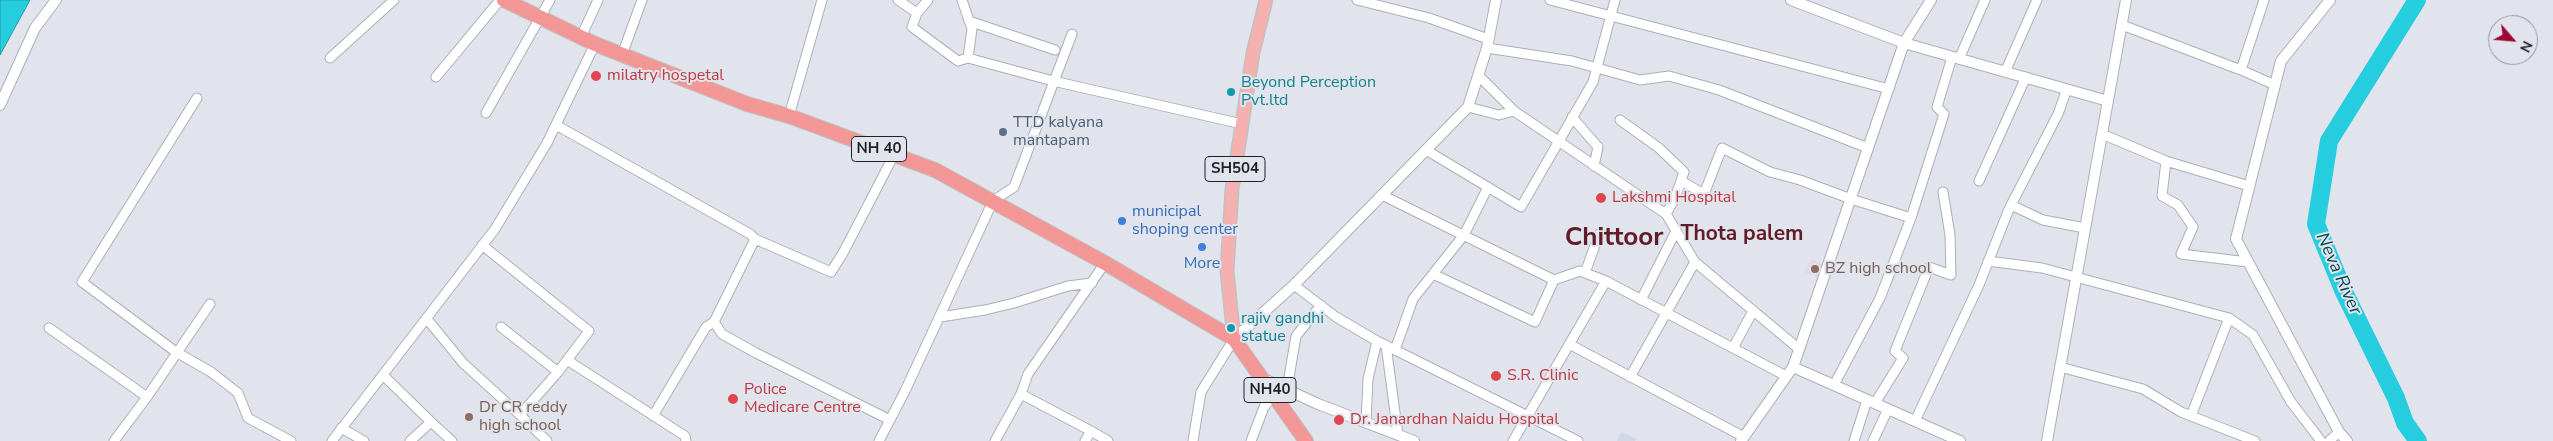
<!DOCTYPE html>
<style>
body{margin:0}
#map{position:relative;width:2553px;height:441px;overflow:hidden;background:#e1e4ec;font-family:"Nunito Sans",sans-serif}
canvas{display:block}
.north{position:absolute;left:2488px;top:15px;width:50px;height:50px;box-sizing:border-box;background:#e1e4ec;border:1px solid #93969c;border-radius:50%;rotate:117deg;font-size:14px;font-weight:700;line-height:20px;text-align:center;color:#1f2023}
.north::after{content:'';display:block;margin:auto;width:18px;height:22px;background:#a20434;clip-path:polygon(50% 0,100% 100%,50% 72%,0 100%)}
</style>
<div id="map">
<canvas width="2553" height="441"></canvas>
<div class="north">N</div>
</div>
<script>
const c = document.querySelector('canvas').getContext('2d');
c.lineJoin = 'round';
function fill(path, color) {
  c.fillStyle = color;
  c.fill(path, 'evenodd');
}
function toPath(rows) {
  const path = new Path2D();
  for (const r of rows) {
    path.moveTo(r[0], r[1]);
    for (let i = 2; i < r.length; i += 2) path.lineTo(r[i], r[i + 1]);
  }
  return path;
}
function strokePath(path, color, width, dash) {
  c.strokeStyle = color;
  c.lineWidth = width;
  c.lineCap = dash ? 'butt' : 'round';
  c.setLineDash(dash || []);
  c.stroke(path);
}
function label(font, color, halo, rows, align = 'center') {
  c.font = font + ' "Nunito Sans",sans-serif';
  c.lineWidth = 4;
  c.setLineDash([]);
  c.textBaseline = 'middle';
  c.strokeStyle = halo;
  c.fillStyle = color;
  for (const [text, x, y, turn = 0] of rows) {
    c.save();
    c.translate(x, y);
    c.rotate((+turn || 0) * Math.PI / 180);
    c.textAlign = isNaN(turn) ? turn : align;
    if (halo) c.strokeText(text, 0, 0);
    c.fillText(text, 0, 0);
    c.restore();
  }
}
const built = toPath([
 [1621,432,1637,439,1635,441,1617,441]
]);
const education = toPath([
 [1811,259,1825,265,1819,278,1805,272]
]);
const water = toPath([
 [0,0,30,0,0,55,0,0]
]);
const river = toPath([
 [2417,0,2329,141,2316,224,2344,292,2396,398,2405,423,2418,441]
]);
const minor = toPath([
 [898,0,917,13,912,27,958,61,968,58,972,29,962,0],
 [1357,0,1429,18,1488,39],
 [1550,0,1889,89],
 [2264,0,2241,70,2275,85],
 [917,13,928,0],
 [969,21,1055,50],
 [2122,25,2241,70],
 [581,37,598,0],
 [1487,48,1572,61,1640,80,1669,76,1719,90,1868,148],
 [622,55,642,0],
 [330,58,394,0],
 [968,58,1053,81,1242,124],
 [1959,59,1985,0],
 [2005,72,2037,0],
 [1478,75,1514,111,1666,214,1695,262,1799,349],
 [436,77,500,0],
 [197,98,82,282,176,352,211,372,238,393,248,418,291,441],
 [1468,107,1499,115,1514,111],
 [486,113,550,0],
 [789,116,822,0],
 [1572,117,1598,147,1594,166],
 [1620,120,1659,148,1684,172,1675,198,1666,214],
 [556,125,750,234,755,239,831,272,843,253,894,155],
 [2102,134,2166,161,2249,186],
 [1426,150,1521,207,1593,82,1615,0],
 [2166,161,2162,196,2178,205,2193,227,2181,254,2248,262],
 [1681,181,1704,194,1722,148,1770,172,1800,180,1851,199,1911,218],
 [1979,181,2026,77],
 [1382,195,1554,280,1580,271,1606,281],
 [2011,205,2043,220,2085,228],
 [482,245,589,331,558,372,520,415,547,441],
 [1988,261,2042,268,2229,318],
 [1585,273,1599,234],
 [1433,274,1535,322,1554,280],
 [1294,285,1336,317,1377,341,1578,441],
 [1641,300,1676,231],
 [940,317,985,310,1014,303,1068,286,1092,283],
 [427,319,463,363,520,415],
 [714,322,722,334,756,353,890,420],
 [501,327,558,372],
 [49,328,147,397,210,304],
 [1569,344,1744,437],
 [1386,345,1398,435],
 [1733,348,1753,311],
 [1395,350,1413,299,1464,235,1488,187],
 [567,360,685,436,686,441],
 [2060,367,2143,389,2181,412,2255,441],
 [383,375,431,422],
 [1630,377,1695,262],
 [1834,385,1880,298,1911,218,1944,114,1937,107,1952,57],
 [1287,389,1296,336,1321,305],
 [1021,394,1091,431,1085,441],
 [1875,403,1903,358,1895,351,1929,267,1951,275,1950,235,1943,192],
 [653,416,706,327,714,322,755,239],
 [2191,416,2229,318,2253,335,2291,402,2321,441],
 [1915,421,1979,285,2009,209,2058,114,2067,89],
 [1366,423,1368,379,1377,341],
 [341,428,364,441],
 [1091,431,1108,441],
 [114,441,147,397],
 [332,441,495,229,547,143,595,44],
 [410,441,431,422,452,441],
 [879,441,905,391,993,201,1014,187,1072,34],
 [995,441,1021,394,1028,374,1105,263],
 [1193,441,1201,392,1234,339],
 [1251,441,1264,407,1274,395],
 [1513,441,1606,281,1786,376],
 [1854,441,1867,400],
 [1873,441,1888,409],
 [2329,441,2339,432]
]);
const tertiary = toPath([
 [1791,0,1904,43,2108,101],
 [2330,0,2281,61,2236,239,2339,432,2347,441],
 [0,105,35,28,56,0],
 [1234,339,1294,285,1468,107,1487,48,1496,0],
 [1793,367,1960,441],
 [1262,378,1318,404,1414,441],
 [1741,441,1793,367,1904,43,1931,0],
 [2047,441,2126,0]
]);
const primary = toPath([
 [1234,339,1227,271,1232,189,1253,53,1266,0]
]);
const trunk = toPath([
 [504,0,595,44,747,104,789,116,935,170,1105,263,1234,339,1306,441]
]);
const markers = [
 [596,76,6,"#e0444e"],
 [1231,92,5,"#0f9aa8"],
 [1003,132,5,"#5c6f8a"],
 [1601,198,6,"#e0444e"],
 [1122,221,5,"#3f7fe0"],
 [1202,247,5,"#3f7fe0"],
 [1815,269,5,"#8d6e63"],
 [1231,328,5,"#0f9aa8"],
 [1496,376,6,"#e0444e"],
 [733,399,6,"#e0444e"],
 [469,417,5,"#8d6e63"],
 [1339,420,6,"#e0444e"]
];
const shields = [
 [879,149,55],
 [1235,169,60],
 [1270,390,52]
];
const shieldNames = [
 ["NH 40",879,149],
 ["SH504",1235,169],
 ["NH40",1270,390]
];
const healthNames = [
 ["milatry hospetal",607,76],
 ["Lakshmi Hospital",1612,198],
 ["S.R. Clinic",1507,376],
 ["Police",744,390],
 ["Medicare Centre",744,408],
 ["Dr. Janardhan Naidu Hospital",1350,420]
];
const cultureNames = [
 ["Beyond Perception",1241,83],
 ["Pvt.ltd",1241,101],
 ["rajiv gandhi",1241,319],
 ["statue",1241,337]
];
const serviceNames = [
 ["TTD kalyana",1013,123],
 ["mantapam",1013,141]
];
const shopNames = [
 ["municipal",1132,212],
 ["shoping center",1132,230],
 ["More",1202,264,"center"]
];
const educationNames = [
 ["BZ high school",1825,269],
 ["Dr CR reddy",479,408],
 ["high school",479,426]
];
const waterNames = [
 ["Neva River",2338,274,66]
];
const districtNames = [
 ["Thota palem",1742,235]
];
const townNames = [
 ["Chittoor",1614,239]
];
fill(built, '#d2d8e6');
fill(education, '#e2d5e9');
fill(water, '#25cddf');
strokePath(water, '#2399a7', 1);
strokePath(river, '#25cddf', 18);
strokePath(minor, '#acafb6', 11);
strokePath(tertiary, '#acafb6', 12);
strokePath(primary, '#c0c1c1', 15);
strokePath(trunk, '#c0c1c1', 16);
strokePath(minor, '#fff', 9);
strokePath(tertiary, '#fff', 10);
strokePath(primary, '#f5b0b0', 12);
strokePath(trunk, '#f29696', 14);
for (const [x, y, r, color] of markers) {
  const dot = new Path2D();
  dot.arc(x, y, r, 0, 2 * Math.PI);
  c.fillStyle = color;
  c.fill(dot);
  strokePath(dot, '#e1e4ec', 2);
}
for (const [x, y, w] of shields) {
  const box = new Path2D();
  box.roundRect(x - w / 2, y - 12.5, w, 25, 4);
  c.fillStyle = '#e1e4ec';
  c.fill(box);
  strokePath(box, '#1f2023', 1);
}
label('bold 15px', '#1f2023', null, shieldNames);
label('16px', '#be3a42', '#e1e4ec', healthNames, 'left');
label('16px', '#0d838f', '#e1e4ec', cultureNames, 'left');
label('16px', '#4e5e75', '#e1e4ec', serviceNames, 'left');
label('16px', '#366cbe', '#e1e4ec', shopNames, 'left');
label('16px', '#785e54', '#e1e4ec', educationNames, 'left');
label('italic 18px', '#034a51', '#e1e4ec', waterNames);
label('bold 21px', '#611c27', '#e1e4ec', districtNames);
label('bold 26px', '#611c27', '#e1e4ec', townNames);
</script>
